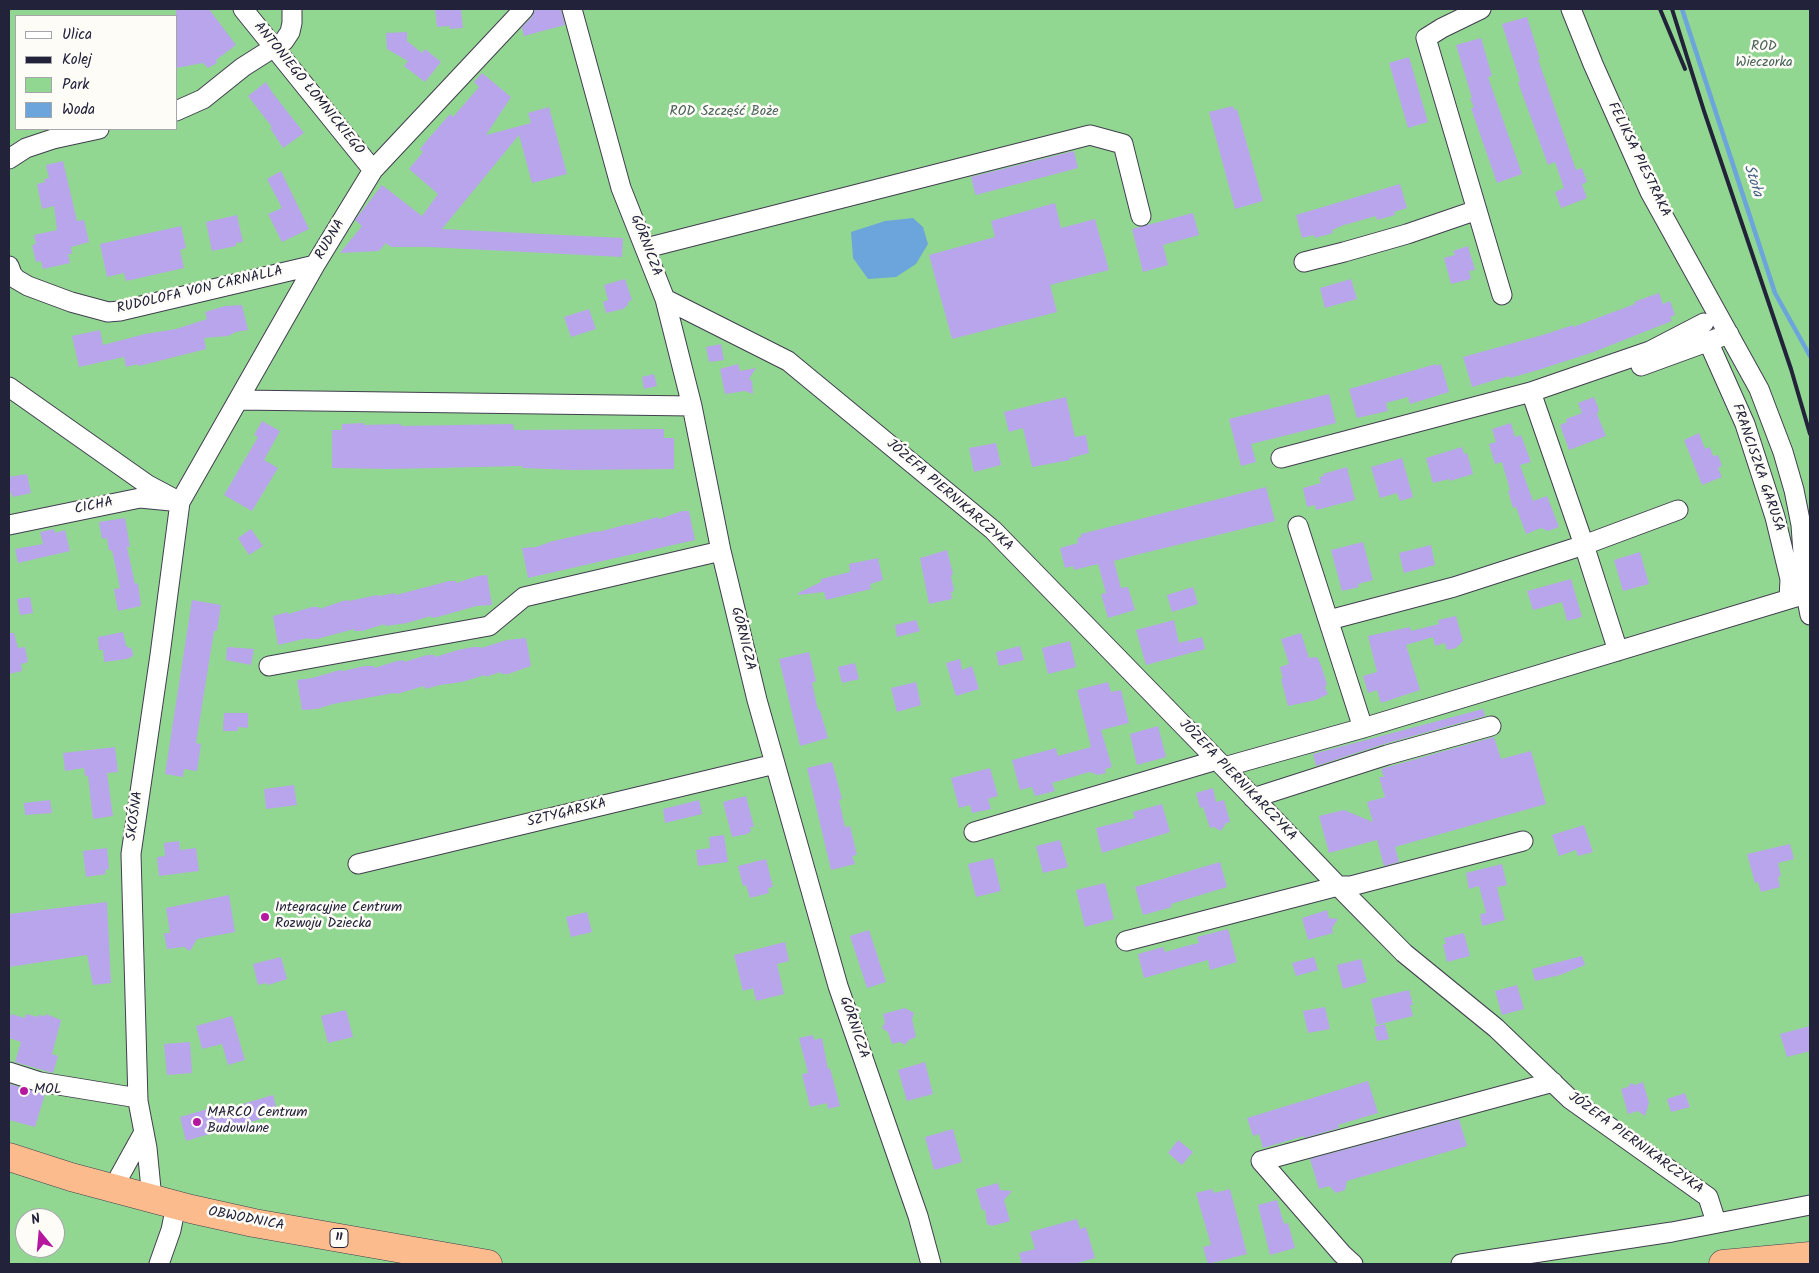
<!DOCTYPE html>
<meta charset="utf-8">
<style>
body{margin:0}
#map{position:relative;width:1819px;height:1273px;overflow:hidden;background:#eee0bf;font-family:Kalam,sans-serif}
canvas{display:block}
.frame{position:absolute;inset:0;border:10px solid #22223b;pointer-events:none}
.legend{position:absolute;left:15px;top:15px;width:162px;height:115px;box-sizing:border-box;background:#fdfcf7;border:1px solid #a5a5ac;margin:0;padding:6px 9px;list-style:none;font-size:15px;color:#22223b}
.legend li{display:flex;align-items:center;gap:10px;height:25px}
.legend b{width:25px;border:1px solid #a5a5ac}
.north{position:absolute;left:15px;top:1208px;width:50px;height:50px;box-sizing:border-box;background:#fdfcf7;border:1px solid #a5a5ac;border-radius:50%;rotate:343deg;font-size:14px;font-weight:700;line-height:20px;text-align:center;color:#22223b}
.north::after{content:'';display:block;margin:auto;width:18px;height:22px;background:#b5179e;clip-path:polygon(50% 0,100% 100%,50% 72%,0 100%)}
</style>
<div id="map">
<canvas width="1819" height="1273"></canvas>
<div class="frame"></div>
<ul class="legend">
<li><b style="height:6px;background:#fff"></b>Ulica</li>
<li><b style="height:6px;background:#22223b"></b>Kolej</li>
<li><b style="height:14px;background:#92d791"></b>Park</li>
<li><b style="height:14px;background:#6ca5db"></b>Woda</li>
</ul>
<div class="north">N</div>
</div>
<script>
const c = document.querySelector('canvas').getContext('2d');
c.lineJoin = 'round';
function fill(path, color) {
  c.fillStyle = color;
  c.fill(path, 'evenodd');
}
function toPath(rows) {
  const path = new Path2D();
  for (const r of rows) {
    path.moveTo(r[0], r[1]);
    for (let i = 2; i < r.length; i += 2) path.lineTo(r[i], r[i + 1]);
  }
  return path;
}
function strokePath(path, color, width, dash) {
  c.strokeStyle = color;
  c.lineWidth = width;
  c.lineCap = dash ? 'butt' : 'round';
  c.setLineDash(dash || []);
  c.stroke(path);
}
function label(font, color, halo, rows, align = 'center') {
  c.font = font + ' Kalam,sans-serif';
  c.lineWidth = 5;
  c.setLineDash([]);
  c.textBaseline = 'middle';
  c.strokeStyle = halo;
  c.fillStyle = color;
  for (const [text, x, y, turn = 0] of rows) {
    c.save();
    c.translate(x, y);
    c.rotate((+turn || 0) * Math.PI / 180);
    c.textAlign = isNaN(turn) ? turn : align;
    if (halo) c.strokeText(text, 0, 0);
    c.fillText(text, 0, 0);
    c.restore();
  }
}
const green = toPath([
 [9,9,1810,9,1810,1264,9,1264],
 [16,16,176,16,176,129,16,129],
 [25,1218,55,1218,55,1248,25,1248]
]);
const water = toPath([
 [913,218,923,227,928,244,916,264,896,277,868,279,853,258,851,232,885,221]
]);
const stream = toPath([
 [1682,9,1775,293,1810,356]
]);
const building = toPath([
 [176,9,209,9,236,45,216,60,217,63,208,68,203,63,176,68],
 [435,9,461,9,463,28,450,29,450,26,437,27],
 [538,9,561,9,565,25,524,36,522,27,532,17,535,10],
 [1527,17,1540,59,1538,59,1576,170,1582,168,1587,182,1582,184,1587,198,1561,208,1555,192,1564,188,1555,162,1548,165,1518,82,1520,81,1502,24],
 [407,32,407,41,422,53,425,49,441,62,425,82,404,66,408,61,387,49,386,33],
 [1481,38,1492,76,1488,77,1522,174,1497,183,1471,108,1474,107,1470,98,1472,98,1456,45],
 [1409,57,1428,122,1408,128,1389,63],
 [482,73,511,97,486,135,531,123,528,113,549,107,567,174,532,183,519,135,442,229,623,238,622,257,428,247,391,247,386,243,379,251,340,253,362,226,355,220,382,185,422,216,438,194,409,169,423,152,420,149,428,139,450,114,453,117,479,87,474,82],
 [266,82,272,92,304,133,283,148,270,128,272,127,248,96],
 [1233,106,1234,110,1237,109,1263,201,1235,209,1209,112],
 [1074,151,1078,168,976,195,975,193,971,177],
 [63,161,77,221,84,220,89,242,71,247,72,254,68,254,70,263,43,269,41,261,36,262,32,245,36,244,34,235,57,230,54,206,42,209,37,184,45,182,44,179,49,178,46,165],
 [281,171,309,229,282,242,268,214,282,208,267,179],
 [1400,184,1407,208,1394,212,1395,215,1377,220,1376,216,1344,225,1332,230,1333,233,1315,238,1314,235,1302,238,1296,215],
 [1055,203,1061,228,1095,219,1109,270,1050,285,1057,312,952,339,929,255,995,237,991,221],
 [1193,213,1199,235,1163,245,1168,265,1143,272,1132,229],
 [237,215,243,242,236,243,236,246,212,251,206,222],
 [181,226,186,248,180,250,184,268,126,281,124,273,107,277,100,244],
 [1468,246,1475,270,1469,271,1471,279,1451,284,1444,258,1455,255,1453,251],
 [625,279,632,300,628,302,628,305,623,309,606,313,603,302,608,300,604,285],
 [1351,279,1357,299,1325,308,1320,288],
 [1659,293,1663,304,1670,301,1675,315,1670,317,1672,321,1591,353,1538,370,1510,378,1509,376,1472,387,1463,357,1546,334,1573,325,1573,327,1635,304,1634,302],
 [242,305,248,330,236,332,228,336,204,338,206,349,139,366,138,364,126,367,124,357,79,367,72,336,100,330,103,345,145,334,176,329,207,319,205,312,225,306],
 [589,309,596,329,571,337,564,317],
 [721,344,724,360,709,362,706,347],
 [738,364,740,371,756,368,749,379,752,381,753,394,745,391,725,394,720,369],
 [1436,364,1436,366,1441,364,1449,392,1410,404,1408,397,1386,403,1388,411,1357,418,1349,389],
 [654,374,657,386,644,389,642,377],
 [1329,394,1336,423,1251,444,1256,462,1241,466,1229,419],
 [1066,397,1075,437,1086,435,1089,453,1070,458,1070,460,1032,467,1023,428,1009,432,1004,412],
 [1594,397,1599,410,1597,414,1606,436,1569,450,1560,425,1567,422,1566,419,1582,413,1578,403],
 [262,421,280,431,264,460,278,468,252,511,224,495,258,437,254,435],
 [364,423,364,425,401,424,401,426,513,424,514,430,664,429,664,438,674,438,674,469,573,470,522,468,522,466,389,469,332,468,332,430,342,430,342,424],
 [1511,423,1515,437,1521,435,1531,462,1520,465,1533,501,1547,496,1559,527,1548,531,1541,528,1526,534,1516,507,1513,508,1508,491,1510,490,1502,462,1495,464,1489,444,1496,442,1492,429],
 [1699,433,1705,449,1710,447,1713,456,1718,455,1722,466,1718,468,1722,477,1702,485,1684,440],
 [996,443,1001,465,974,472,969,448],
 [1462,447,1464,454,1467,453,1473,474,1450,481,1449,479,1433,483,1426,458],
 [1402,458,1413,497,1400,501,1397,493,1380,498,1371,467],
 [1347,467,1355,500,1316,510,1315,505,1307,507,1303,488,1321,483,1319,477,1324,476,1323,474],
 [27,474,31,493,13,497,9,490,9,477],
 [1266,487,1275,521,1136,555,1114,561,1121,588,1128,587,1135,610,1108,618,1101,594,1106,593,1098,564,1074,570,1073,566,1065,568,1060,548,1078,543,1077,538,1081,537,1081,534],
 [682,511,689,511,695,540,528,578,522,548,536,547,553,541,598,531,598,532,628,524,628,525,658,517,659,519],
 [125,518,130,547,127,547,135,584,138,583,141,606,118,611,114,589,120,588,112,550,109,551,107,538,102,539,99,522],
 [54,529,55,533,65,530,70,551,18,563,15,549,43,544,40,532],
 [251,529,263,546,249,555,238,538],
 [1363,542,1373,580,1358,584,1359,587,1342,591,1331,550],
 [1431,545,1435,565,1404,573,1399,553],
 [947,550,953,574,951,576,954,591,951,592,952,599,929,604,920,558],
 [1640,552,1649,584,1623,591,1614,560],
 [878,558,883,580,870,584,871,589,826,600,824,592,798,595,798,593,821,582,821,579,850,572,849,564],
 [487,575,492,605,476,606,438,617,431,618,431,616,407,623,393,625,385,626,385,624,362,631,354,631,354,629,317,639,309,639,308,638,278,645,273,616,288,612,288,614,312,607,319,607,319,609,346,600,349,601,377,595,380,596,395,593,396,595,449,581,456,581,456,583,478,576],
 [1571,579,1582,617,1567,621,1562,602,1533,610,1527,591],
 [1193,587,1198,604,1172,612,1167,595],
 [30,597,33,613,20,615,17,599],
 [192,600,221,605,217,631,214,631,196,743,201,744,197,771,184,769,183,777,165,774],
 [1456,616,1463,641,1456,648,1447,650,1445,643,1435,646,1433,637,1406,645,1420,690,1381,703,1377,690,1368,693,1363,676,1377,672,1368,636,1410,627,1411,631,1439,624,1438,620],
 [916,620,920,631,897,637,895,625],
 [1174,620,1179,643,1202,637,1205,649,1146,665,1136,630],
 [123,632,126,646,132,649,133,656,127,659,104,662,103,650,99,650,98,637],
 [9,633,14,633,18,648,25,647,28,662,21,664,22,671,9,674],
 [1301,633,1309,658,1317,657,1321,665,1327,684,1325,687,1328,694,1316,700,1288,706,1281,679,1283,679,1280,667,1289,664,1281,639],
 [526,638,531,666,508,674,501,674,501,672,485,677,485,675,462,682,440,685,425,689,424,686,397,694,394,693,333,704,317,709,302,710,297,680,312,678,340,670,343,671,365,666,374,666,374,668,397,661,404,660,404,662,427,655,435,655,435,657,458,650,473,647,480,647,481,648,507,640],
 [1070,641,1076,667,1048,674,1042,648],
 [1020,646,1024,660,999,666,996,652],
 [227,647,254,649,251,665,226,660],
 [809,652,816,681,812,683,818,710,820,710,828,738,800,746,779,659],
 [960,659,962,670,972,666,979,689,956,696,946,663],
 [855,663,859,679,842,683,838,667],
 [916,682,921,705,897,712,891,688],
 [1108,682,1111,692,1121,690,1129,723,1101,730,1112,767,1105,769,1106,773,1098,775,1089,772,1052,783,1055,791,1044,794,1035,796,1032,787,1020,790,1012,760,1056,748,1058,756,1091,747,1077,690],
 [1483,709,1485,716,1384,744,1316,766,1313,754],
 [224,713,248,713,248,728,238,727,238,731,223,731],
 [1158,726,1166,757,1137,765,1130,734],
 [1494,737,1501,759,1531,751,1546,804,1395,847,1399,862,1384,866,1377,840,1329,853,1319,816,1344,810,1373,822,1367,802,1385,797,1379,777,1384,777,1381,769],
 [115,747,118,772,107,773,113,816,93,819,88,776,85,776,84,768,65,771,63,753],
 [832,762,842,799,839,800,845,827,850,826,857,855,852,856,855,864,831,870,807,768],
 [990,768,998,796,988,799,991,809,972,813,970,805,959,808,951,778],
 [294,785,297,805,266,809,264,789],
 [1213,788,1216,802,1224,800,1230,822,1226,823,1221,831,1214,827,1210,828,1203,807,1200,808,1196,793],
 [746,796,754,827,750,827,751,831,747,834,732,837,723,802],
 [50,800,52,813,25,815,24,803],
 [699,800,702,814,665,823,663,809],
 [1162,804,1170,832,1102,853,1096,828,1135,818,1133,812],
 [1584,825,1593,852,1578,856,1576,850,1559,856,1552,835],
 [724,835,728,862,698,866,696,850,710,848,709,837],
 [1060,840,1068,867,1043,873,1036,846],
 [179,841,180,850,196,848,199,871,159,876,157,857,165,856,164,843],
 [1790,844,1794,859,1778,863,1781,876,1778,877,1780,887,1761,892,1758,882,1755,883,1747,854],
 [107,848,109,869,105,870,106,874,86,877,83,851],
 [993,858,1001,891,976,897,968,864],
 [766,859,773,887,768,888,769,893,750,898,746,885,743,886,738,866],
 [1220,862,1227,887,1171,904,1172,907,1143,915,1135,887],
 [1502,864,1507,885,1497,887,1505,920,1482,926,1480,914,1486,913,1479,886,1469,889,1466,873],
 [1105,883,1114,919,1085,927,1076,890],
 [229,895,235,932,197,939,190,951,184,947,167,949,164,933,170,933,166,908],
 [107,902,111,983,93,985,87,955,9,967,9,914],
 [1327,910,1329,918,1338,919,1332,928,1333,933,1308,940,1302,918],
 [587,912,592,932,571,937,566,917],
 [1228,929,1237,962,1210,970,1208,960,1144,978,1138,954,1163,947,1165,952,1186,946,1199,943,1197,937],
 [869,930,886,982,867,988,850,936],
 [1464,933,1470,956,1447,962,1443,944,1446,944,1444,938],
 [785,942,789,961,777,964,784,994,756,1001,753,988,743,991,734,955],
 [1582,956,1585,965,1560,975,1535,981,1532,969],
 [281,957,287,979,268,985,266,983,258,985,253,964],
 [1314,957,1318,970,1296,976,1292,963],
 [1361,959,1367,982,1343,989,1337,965],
 [1517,985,1524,1009,1502,1015,1495,991],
 [1409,990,1413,1005,1410,1005,1413,1016,1377,1025,1371,999],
 [1325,1007,1330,1029,1308,1033,1303,1011],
 [905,1008,914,1013,912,1019,916,1037,909,1040,905,1045,900,1042,892,1044,888,1032,882,1028,885,1022,883,1014],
 [346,1010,353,1037,328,1043,321,1016],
 [11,1014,25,1018,26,1014,38,1017,38,1015,45,1016,46,1014,61,1020,52,1054,58,1056,53,1073,15,1062,21,1042,9,1038,9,1022],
 [232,1016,245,1060,228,1065,222,1044,202,1049,196,1026],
 [1385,1024,1389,1039,1377,1041,1374,1027],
 [1810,1026,1810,1051,1787,1057,1780,1034],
 [813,1035,814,1040,822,1038,828,1069,830,1068,840,1106,828,1109,827,1103,810,1107,802,1074,808,1073,799,1038],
 [190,1042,192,1073,167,1075,164,1044],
 [925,1062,933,1094,907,1101,898,1070],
 [1368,1081,1378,1113,1338,1125,1339,1128,1304,1138,1304,1136,1263,1148,1259,1134,1253,1136,1247,1118],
 [1643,1082,1649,1103,1645,1116,1638,1111,1628,1114,1621,1089,1628,1087,1631,1083,1635,1085],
 [9,1084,45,1094,35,1127,9,1120],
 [1685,1093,1690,1107,1671,1112,1667,1099],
 [273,1095,278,1114,186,1141,180,1117,225,1104,226,1109],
 [1459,1119,1467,1146,1347,1181,1345,1190,1336,1193,1329,1186,1319,1189,1310,1159],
 [953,1129,962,1162,934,1170,925,1137],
 [1178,1140,1193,1152,1182,1165,1168,1153],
 [998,1183,1000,1190,1012,1191,1004,1200,1010,1221,992,1226,987,1224,985,1210,982,1210,976,1189],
 [1212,1189,1214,1193,1230,1189,1247,1254,1208,1264,1203,1247,1211,1245,1196,1193],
 [1277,1200,1284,1224,1288,1223,1295,1248,1270,1255,1258,1205],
 [1077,1219,1080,1229,1086,1227,1095,1258,1074,1264,1022,1264,1019,1253,1035,1249,1030,1232]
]);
const minor = toPath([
 [243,9,373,170],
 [572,9,621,188,665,299,692,406,721,551,757,700,838,986,918,1216,931,1264],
 [1481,9,1442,28,1426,38,1502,295],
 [1571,9,1593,64,1650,192,1759,389,1783,452,1794,490,1801,525,1806,594,1810,615],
 [176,111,203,99,243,67,284,41,290,32,292,23,292,9],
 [9,159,26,148,53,139,99,129],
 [646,248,1090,135,1123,144,1141,216],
 [1304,262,1344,252,1407,234,1477,210],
 [9,266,12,274,16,279,28,286,71,302,108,312,120,311,315,265],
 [665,299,788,361,993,530,1217,760,1338,886,1404,953,1496,1028,1570,1099,1708,1197,1716,1222],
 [1708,341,1745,424,1775,517,1790,579,1789,599],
 [1641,366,1729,334],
 [9,387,148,485,180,502],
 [1531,392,1584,545,1618,651],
 [239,400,692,406],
 [1281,458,1531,392,1650,351,1704,323],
 [9,525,140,498,171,501],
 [1298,526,1363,728],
 [1329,620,1454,587,1584,545,1678,510],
 [269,666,489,626,524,597,721,551],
 [1224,767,1363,728,1806,594],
 [1253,798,1387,755,1491,726],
 [974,832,1217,760],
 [358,864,775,764],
 [1126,941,1338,886,1351,886,1523,841],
 [9,1072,40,1082,138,1098],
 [113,1188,144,1132],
 [152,1199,147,1148,138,1101,131,854,160,655,180,502,315,265,373,170,524,9],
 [159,1264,171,1230,176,1205],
 [1353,1264,1342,1254,1261,1161,1553,1082],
 [1461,1264,1672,1232,1810,1205]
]);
const highway = toPath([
 [9,1157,71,1177,191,1209,254,1223,488,1264],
 [1723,1264,1810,1256]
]);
const rail = toPath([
 [1660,9,1685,69],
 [1672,9,1704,111,1791,369,1810,434]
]);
const markers = [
 [265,917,5,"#b5179e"],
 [24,1091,5,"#b5179e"],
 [197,1122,5,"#b5179e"]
];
const shields = [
 [339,1238,18]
];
const shieldNames = [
 ["11",339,1238]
];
const parkNames = [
 ["ROD",1764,48],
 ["Wieczorka",1764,64],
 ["ROD Szczęść Boże",724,113]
];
const streetNames = [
 ["ANTONIEGO ŁOMNICKIEGO",308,89,51],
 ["FELIKSA PIESTRAKA",1638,160,64],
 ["RUDNA",331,240,-59],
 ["GÓRNICZA",645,246,69],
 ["RUDOLOFA VON CARNALLA",200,291,-13],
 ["FRANCISZKA GARUSA",1757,468,71],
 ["JÓZEFA PIERNIKARCZYKA",949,496,41],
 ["CICHA",94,507,-12],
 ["GÓRNICZA",742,639,76],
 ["JÓZEFA PIERNIKARCZYKA",1237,781,46],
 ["SZTYGARSKA",567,814,-14],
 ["SKOŚNA",136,816,-82],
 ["GÓRNICZA",853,1028,71],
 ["JÓZEFA PIERNIKARCZYKA",1635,1144,36],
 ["OBWODNICA",246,1220,11]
];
const poiNames = [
 ["Integracyjne Centrum",275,909],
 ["Rozwoju Dziecka",275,925],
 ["MOL",34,1091],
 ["MARCO Centrum",207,1114],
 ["Budowlane",207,1130]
];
const waterNames = [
 ["Stoła",1752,181,72]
];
fill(green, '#92d791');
fill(water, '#6ca5db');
strokePath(stream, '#6ca5db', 4.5);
fill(building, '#b9a5ec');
strokePath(minor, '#413e4f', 21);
strokePath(highway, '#413e4f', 29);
strokePath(minor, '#fff', 19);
strokePath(highway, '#fbbb8c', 28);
strokePath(rail, '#22223b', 4);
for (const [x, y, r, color] of markers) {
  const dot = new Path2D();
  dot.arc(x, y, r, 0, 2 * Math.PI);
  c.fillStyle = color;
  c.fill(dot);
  strokePath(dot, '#fdfcf7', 2);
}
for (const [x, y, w] of shields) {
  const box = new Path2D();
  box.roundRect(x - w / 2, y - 9.5, w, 19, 4);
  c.fillStyle = '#fdfcf7';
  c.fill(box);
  strokePath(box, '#22223b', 1);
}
label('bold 12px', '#22223b', null, shieldNames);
label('14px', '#496159', '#fdfcf7', parkNames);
label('14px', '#22223b', '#fdfcf7', streetNames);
label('14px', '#22223b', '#fdfcf7', poiNames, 'left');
label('italic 15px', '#435d83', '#fdfcf7', waterNames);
</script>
